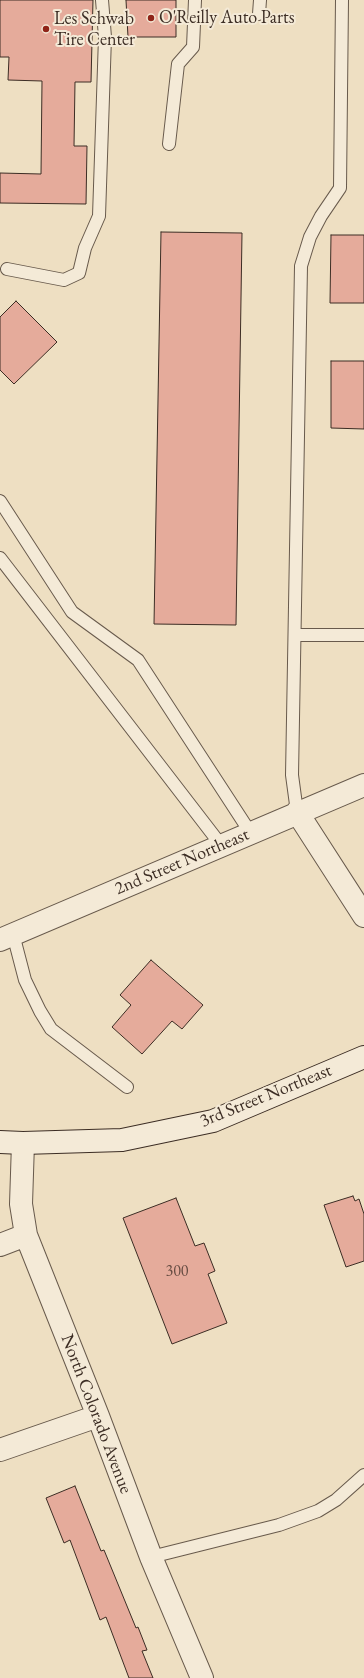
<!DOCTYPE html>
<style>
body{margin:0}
canvas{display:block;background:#eedfc2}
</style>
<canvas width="364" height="1678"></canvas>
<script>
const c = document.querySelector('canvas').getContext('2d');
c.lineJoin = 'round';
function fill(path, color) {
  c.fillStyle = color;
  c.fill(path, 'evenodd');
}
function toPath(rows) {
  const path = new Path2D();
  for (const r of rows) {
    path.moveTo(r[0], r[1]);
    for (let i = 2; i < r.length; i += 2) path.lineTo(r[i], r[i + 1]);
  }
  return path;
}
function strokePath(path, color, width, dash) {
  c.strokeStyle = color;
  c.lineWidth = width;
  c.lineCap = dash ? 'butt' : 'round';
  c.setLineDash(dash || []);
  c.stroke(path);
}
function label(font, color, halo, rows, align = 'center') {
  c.font = font + ' "EB Garamond",serif';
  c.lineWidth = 4;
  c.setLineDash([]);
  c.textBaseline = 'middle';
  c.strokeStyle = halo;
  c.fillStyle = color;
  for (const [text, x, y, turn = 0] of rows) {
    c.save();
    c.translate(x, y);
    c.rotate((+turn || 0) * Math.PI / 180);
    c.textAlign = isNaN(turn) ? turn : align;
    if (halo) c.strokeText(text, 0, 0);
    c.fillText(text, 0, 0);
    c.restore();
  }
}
const building = toPath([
 [0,0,93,0,91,82,75,82,74,146,87,146,86,204,0,203,0,173,41,174,42,81,8,80,9,57,0,57,0,0],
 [126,0,176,0,176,37,128,37,126,0],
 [161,232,242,233,236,625,154,624,161,232],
 [331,235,364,235,364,303,330,303,331,235],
 [16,301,57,342,14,384,0,370,0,317,16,301],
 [331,361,364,361,364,429,331,428,331,361],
 [151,960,203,1005,182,1029,172,1021,142,1054,112,1027,131,1005,120,995,151,960],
 [353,1196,355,1201,359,1199,364,1214,364,1261,346,1267,324,1205,353,1196],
 [176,1198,195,1246,204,1243,215,1271,208,1274,227,1323,172,1344,123,1218,176,1198],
 [75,1486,101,1551,104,1550,136,1628,138,1627,147,1650,142,1651,153,1678,129,1678,106,1617,100,1620,70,1540,64,1543,46,1498,75,1486]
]);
const lane = toPath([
 [259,14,260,0],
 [169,144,178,64,193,47,195,0],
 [7,269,64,280,79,273,85,248,99,216,105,37,102,0],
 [0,501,72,612,138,660,250,832],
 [0,558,221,845],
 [295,635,364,635],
 [297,812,292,775,301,266,310,237,321,216,340,188,342,0],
 [13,934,25,980,40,1011,51,1029,127,1087],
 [151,1557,279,1525,318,1511,336,1500,364,1475]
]);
const street = toPath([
 [297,812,364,916],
 [0,940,364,785],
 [23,1143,21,1204,26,1235,98,1416,151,1557,202,1678],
 [0,1245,26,1235],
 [0,1450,98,1416]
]);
const secondary = toPath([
 [0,1142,23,1143,122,1140,213,1121,364,1057]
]);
const markers = [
 [151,18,4,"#8f2418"],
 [46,29,4,"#8f2418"]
];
const numberNames = [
 ["300",177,1272]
];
const poiNames = [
 ["O'Reilly Auto Parts",159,18],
 ["Les Schwab",54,19],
 ["Tire Center",54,40]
];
const streetNames = [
 ["2nd Street Northeast",182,862,-23],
 ["3rd Street Northeast",266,1096,-22],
 ["North Colorado Avenue",96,1414,69]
];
fill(building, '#e5ab9b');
strokePath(building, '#3c2d24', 1);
strokePath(lane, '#685a4c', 14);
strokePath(street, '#685a4c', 24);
strokePath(secondary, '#3c2d24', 24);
strokePath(lane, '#f4ead7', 12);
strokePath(street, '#f4ead7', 22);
strokePath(secondary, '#f4ead7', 22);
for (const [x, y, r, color] of markers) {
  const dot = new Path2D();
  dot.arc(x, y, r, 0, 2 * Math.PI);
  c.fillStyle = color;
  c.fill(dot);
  strokePath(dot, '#f4ead7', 1.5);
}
label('16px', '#664c42', null, numberNames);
label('18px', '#3c2d24', '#f4ead7', poiNames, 'left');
label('18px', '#3c2d24', '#f4ead7', streetNames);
</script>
